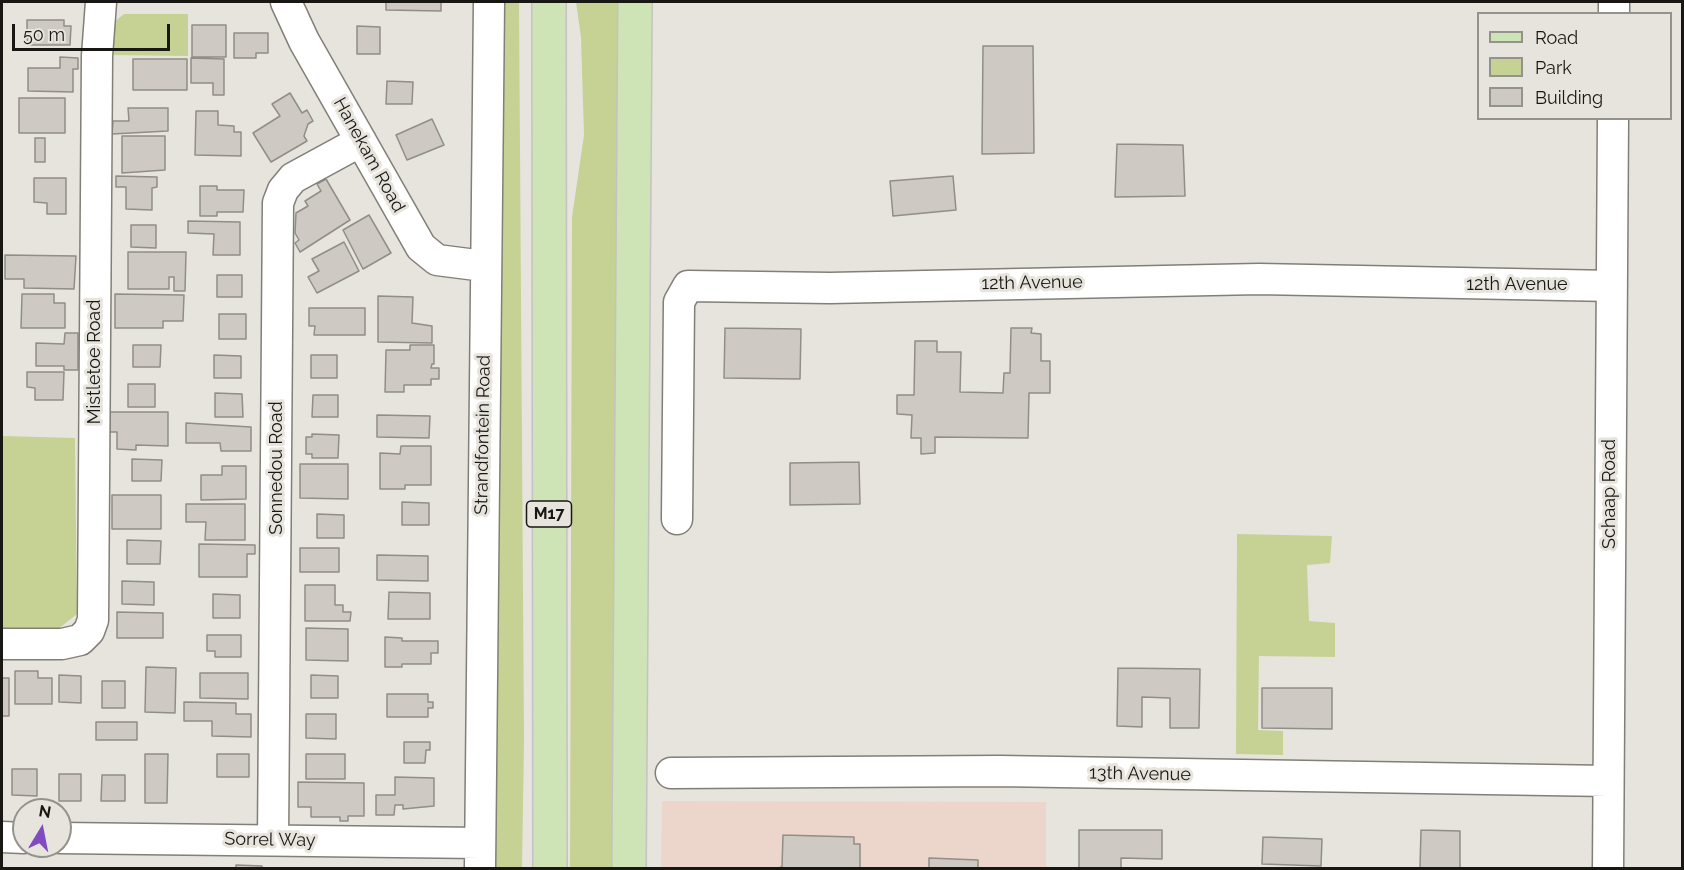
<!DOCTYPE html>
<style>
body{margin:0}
#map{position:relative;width:1684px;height:870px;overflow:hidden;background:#e7e4dd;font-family:Raleway,sans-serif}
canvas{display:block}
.frame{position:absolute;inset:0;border:3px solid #181714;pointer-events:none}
.legend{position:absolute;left:1477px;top:12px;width:195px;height:108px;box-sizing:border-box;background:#e7e4dd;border:2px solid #94928d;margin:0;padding:8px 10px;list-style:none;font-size:18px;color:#181714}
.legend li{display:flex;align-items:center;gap:12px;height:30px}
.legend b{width:30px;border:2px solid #94928d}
.north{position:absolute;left:12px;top:798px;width:60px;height:60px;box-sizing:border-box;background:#e7e4dd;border:2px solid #94928d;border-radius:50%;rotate:10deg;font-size:16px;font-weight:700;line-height:24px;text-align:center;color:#181714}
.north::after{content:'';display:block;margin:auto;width:21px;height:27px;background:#814ac1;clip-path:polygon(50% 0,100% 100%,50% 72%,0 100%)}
.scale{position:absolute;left:12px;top:24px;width:158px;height:27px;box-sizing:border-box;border:3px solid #181714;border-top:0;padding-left:8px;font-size:18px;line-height:21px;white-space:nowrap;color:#181714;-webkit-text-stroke:4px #e7e4dd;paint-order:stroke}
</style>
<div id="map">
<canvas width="1684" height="870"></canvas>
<div class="frame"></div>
<ul class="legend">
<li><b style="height:8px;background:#cee3b6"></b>Road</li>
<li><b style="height:16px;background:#c6d294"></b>Park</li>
<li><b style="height:16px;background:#cec9c3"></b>Building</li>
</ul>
<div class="north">N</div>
<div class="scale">50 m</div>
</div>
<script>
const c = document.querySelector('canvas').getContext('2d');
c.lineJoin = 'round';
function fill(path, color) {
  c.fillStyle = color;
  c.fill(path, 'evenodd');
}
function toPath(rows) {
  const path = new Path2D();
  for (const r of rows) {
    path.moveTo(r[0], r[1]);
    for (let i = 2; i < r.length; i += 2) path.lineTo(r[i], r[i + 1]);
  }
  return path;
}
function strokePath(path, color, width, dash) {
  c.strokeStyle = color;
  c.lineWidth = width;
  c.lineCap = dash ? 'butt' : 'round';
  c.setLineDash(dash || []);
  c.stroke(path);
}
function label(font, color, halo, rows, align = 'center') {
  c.font = font + ' Raleway,sans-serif';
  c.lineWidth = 6;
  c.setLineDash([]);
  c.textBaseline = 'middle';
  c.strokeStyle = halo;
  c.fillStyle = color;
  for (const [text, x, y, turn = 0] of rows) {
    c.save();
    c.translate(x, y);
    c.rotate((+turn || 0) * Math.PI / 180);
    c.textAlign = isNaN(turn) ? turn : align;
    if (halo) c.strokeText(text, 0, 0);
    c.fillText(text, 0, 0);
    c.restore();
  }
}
const education = toPath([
 [662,801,1046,802,1046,868,661,868]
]);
const green = toPath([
 [501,2,519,2,524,740,522,868,494,868,503,135],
 [576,2,619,2,613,868,570,868,572,217,584,135,581,37],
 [124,14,188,14,188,56,111,55,114,22],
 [2,436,75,438,77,614,58,629,2,629],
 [1237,534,1332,536,1330,563,1307,565,1309,621,1335,623,1335,657,1259,656,1258,730,1283,731,1283,755,1236,754]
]);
const building = toPath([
 [386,2,441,2,441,11,386,10,386,2],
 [27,20,64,20,64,26,71,26,70,45,27,45,27,20],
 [192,25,226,25,226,57,192,57,192,25],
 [357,26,380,27,380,54,357,54,357,26],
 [234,33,268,33,268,53,256,53,256,58,234,58,234,33],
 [983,46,1033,46,1034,153,982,154,983,46],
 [60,57,78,58,78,69,73,69,73,92,28,91,28,68,60,68,60,57],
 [191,58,224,59,224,95,213,95,213,83,191,83,191,58],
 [133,59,187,59,187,90,133,90,133,59],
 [387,81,413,82,412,104,386,104,387,81],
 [290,93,302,113,307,110,313,121,308,124,304,136,307,141,271,162,253,133,280,116,272,104,290,93],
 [19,98,65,98,65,133,19,133,19,98],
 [128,108,168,108,168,131,112,134,113,121,129,121,128,108],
 [196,111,218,111,218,125,234,126,234,132,241,132,241,156,195,155,196,111],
 [432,119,444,145,407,160,396,135,432,119],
 [122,136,165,136,165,170,122,173,122,136],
 [35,138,45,138,45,162,35,162,35,138],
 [1117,144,1183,145,1185,196,1115,197,1117,144],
 [116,176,157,177,157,187,152,188,152,210,126,209,126,187,116,187,116,176],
 [953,176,956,210,893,216,890,181,953,176],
 [34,178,66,178,66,214,47,214,47,203,34,202,34,178],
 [326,179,350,220,300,252,295,243,299,240,295,233,296,213,308,206,305,201,321,191,317,184,326,179],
 [200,186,217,186,217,190,244,190,243,212,217,212,217,216,200,216,200,186],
 [369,215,391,253,363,269,343,230,369,215],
 [188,221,240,222,240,255,213,255,214,234,188,233,188,221],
 [131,225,156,225,156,248,131,247,131,225],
 [344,242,359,271,317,293,308,277,319,271,312,259,344,242],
 [128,252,186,252,185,291,174,291,174,277,169,277,169,289,128,289,128,252],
 [5,255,76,256,74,289,24,288,24,279,5,279,5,255],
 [217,275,242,275,242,297,217,297,217,275],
 [22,294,54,294,54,303,65,303,65,328,21,328,22,294],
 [115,294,184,295,183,321,163,321,163,328,115,328,115,294],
 [378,296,413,297,412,323,432,326,432,343,378,342,378,296],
 [309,308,365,308,365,335,314,335,315,326,309,326,309,308],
 [219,314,246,314,246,339,219,339,219,314],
 [725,328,801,329,800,379,724,378,725,328],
 [1011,328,1032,328,1031,333,1041,334,1041,361,1050,361,1050,393,1029,393,1028,438,935,437,935,453,921,454,921,438,911,438,912,415,897,414,897,395,914,395,915,341,937,341,937,352,961,352,960,392,1003,393,1004,373,1010,373,1011,328],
 [65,333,78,333,78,370,64,370,64,366,36,366,36,343,64,344,65,333],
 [133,345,161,345,160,367,133,367,133,345],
 [410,345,434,345,434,364,432,364,431,368,439,368,439,379,431,379,431,385,404,385,404,392,385,392,386,350,410,350,410,345],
 [214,355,241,356,241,378,214,378,214,355],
 [311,355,337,355,337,378,311,378,311,355],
 [27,372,64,372,63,400,35,400,35,388,27,387,27,372],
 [128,384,155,384,155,407,128,407,128,384],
 [215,393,242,394,243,417,215,417,215,393],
 [313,395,338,395,338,417,312,417,313,395],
 [110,412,168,412,168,446,136,445,136,450,117,449,117,432,110,432,110,412],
 [377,415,430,416,429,438,377,437,377,415],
 [186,423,251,427,251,451,221,451,220,443,186,443,186,423],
 [312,434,339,435,338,458,312,458,312,454,306,454,306,437,312,437,312,434],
 [401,446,431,446,431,485,405,485,405,489,380,489,380,453,400,454,401,446],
 [132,459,162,460,161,481,132,481,132,459],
 [859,462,860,504,790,505,790,463,859,462],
 [300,464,348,464,348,499,300,498,300,464],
 [222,466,246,466,246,499,201,500,201,475,222,475,222,466],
 [112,495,161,495,161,529,112,529,112,495],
 [402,502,429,503,429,525,402,525,402,502],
 [186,504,245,504,245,540,205,540,206,522,186,522,186,504],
 [317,514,344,515,344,538,317,538,317,514],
 [127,540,161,541,160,564,127,564,127,540],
 [199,544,255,545,255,554,247,554,247,577,199,577,199,544],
 [300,548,339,548,339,572,300,572,300,548],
 [377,555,428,556,428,581,377,580,377,555],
 [122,581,154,582,154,605,122,604,122,581],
 [305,585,335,585,335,605,343,605,343,612,351,612,350,621,305,621,305,585],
 [389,592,430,593,430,619,388,619,389,592],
 [213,594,240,595,240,618,213,618,213,594],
 [117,612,163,613,163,638,117,638,117,612],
 [306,628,348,629,348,661,306,660,306,628],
 [207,635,241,635,241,657,215,657,215,651,207,651,207,635],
 [385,637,402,638,402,641,438,641,438,653,431,653,431,664,402,664,402,667,385,667,385,637],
 [146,667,176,668,175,713,145,712,146,667],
 [1118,668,1200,669,1199,728,1170,728,1170,698,1142,697,1142,727,1117,726,1118,668],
 [15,671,38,671,38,678,52,678,52,704,15,704,15,671],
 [200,673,248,673,248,699,200,698,200,673],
 [59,675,81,676,81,703,59,702,59,675],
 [311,675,338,676,338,698,311,698,311,675],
 [2,678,9,678,9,716,2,716,2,678],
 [102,681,125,681,125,708,102,708,102,681],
 [1262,688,1332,688,1332,729,1262,728,1262,688],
 [387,694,428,694,428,702,433,702,433,708,428,708,428,717,387,717,387,694],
 [184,702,236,703,236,714,251,714,251,737,212,736,212,721,184,721,184,702],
 [306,714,336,714,336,739,306,738,306,714],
 [96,722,137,722,137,740,96,740,96,722],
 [404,742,430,742,430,750,426,750,425,763,404,763,404,742],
 [145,754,168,754,167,803,145,803,145,754],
 [217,754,249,754,249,777,217,777,217,754],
 [306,754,345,754,345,779,306,779,306,754],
 [12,769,37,769,37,796,12,795,12,769],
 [59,774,81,774,81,801,59,801,59,774],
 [102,775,125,775,125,801,101,801,102,775],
 [395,777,434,778,434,806,403,809,403,805,395,805,394,815,376,815,376,795,395,795,395,777],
 [298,782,364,783,364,816,348,816,348,821,340,821,340,817,311,817,311,807,298,807,298,782],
 [1079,830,1162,830,1162,859,1121,858,1121,868,1079,868,1079,830],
 [1421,830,1460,831,1460,868,1420,868,1421,830],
 [783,835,854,837,854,844,860,844,860,868,777,868,782,867,783,835],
 [1263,837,1322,839,1321,866,1262,864,1263,837],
 [929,858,978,860,978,868,929,868,929,858],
 [236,865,262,866,262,868,236,868,236,865]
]);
const minor = toPath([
 [286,2,304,41,421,247,437,260,484,266],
 [1614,14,1614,2],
 [677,519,679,302,688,286,830,288,1259,279,1612,286],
 [2,644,62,644,80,640,89,631,93,620,97,56,101,2],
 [671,773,999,771,1608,781],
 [2,837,24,838],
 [60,838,480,843],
 [273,840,278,203,283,190,293,178,361,141],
 [480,868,489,2],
 [1608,868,1613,118]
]);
const major = toPath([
 [549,2,550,868],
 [629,868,635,2]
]);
const shields = [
 [549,514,45]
];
const shieldNames = [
 ["M17",549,514]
];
const streetNames = [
 ["Hanekam Road",369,155,61],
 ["12th Avenue",1032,283,-1],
 ["12th Avenue",1517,285],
 ["Mistletoe Road",95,362,-90],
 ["Strandfontein Road",483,435,-89],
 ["Sonnedou Road",277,468,-90],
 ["Schaap Road",1610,494,-90],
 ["13th Avenue",1140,774,1],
 ["Sorrel Way",270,840,1]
];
fill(education, '#ecd5ca');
fill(green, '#c6d294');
fill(building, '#cec9c3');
strokePath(building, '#918d87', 1.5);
strokePath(minor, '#827e78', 33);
strokePath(major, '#c3c3c2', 36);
strokePath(minor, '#fff', 30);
strokePath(major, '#cee3b6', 33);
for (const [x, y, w] of shields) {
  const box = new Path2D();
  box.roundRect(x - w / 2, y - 13, w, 26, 4.5);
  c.fillStyle = '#e7e4dd';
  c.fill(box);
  strokePath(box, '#181714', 1.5);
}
label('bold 16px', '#181714', null, shieldNames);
label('18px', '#181714', '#e7e4dd', streetNames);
</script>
